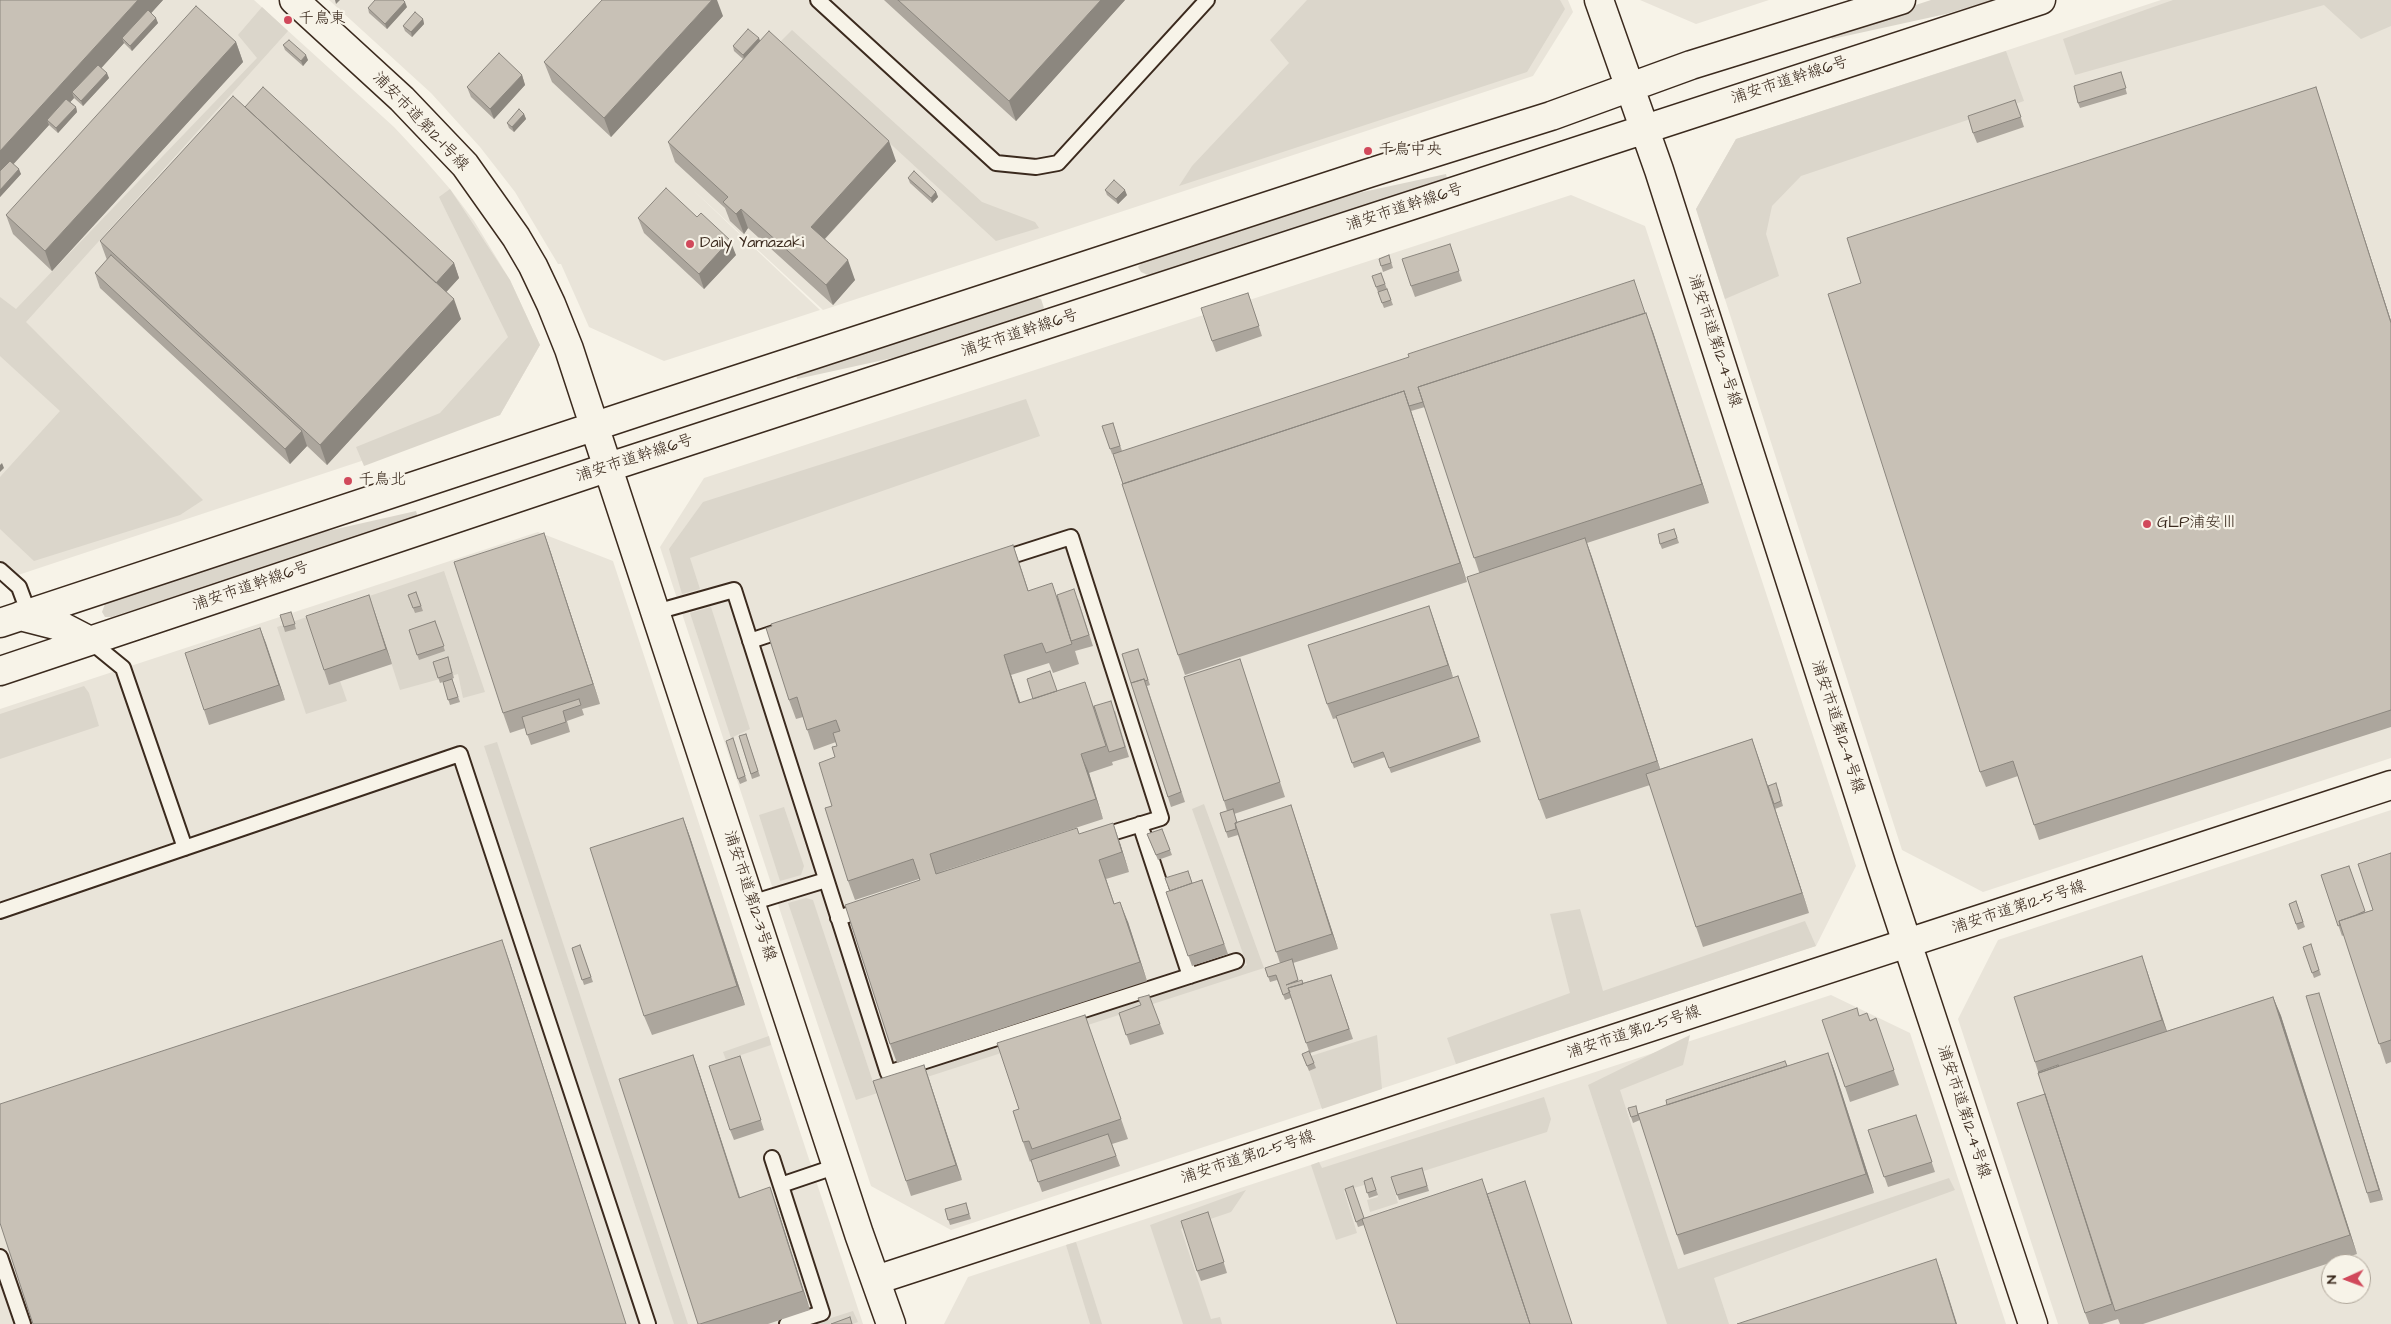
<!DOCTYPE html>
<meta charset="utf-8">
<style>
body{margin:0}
#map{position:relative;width:2391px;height:1324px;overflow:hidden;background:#f7f3e8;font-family:"Architects Daughter",sans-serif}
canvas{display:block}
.north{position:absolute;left:2321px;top:1254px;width:50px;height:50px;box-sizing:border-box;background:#f7f3e8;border:1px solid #aca397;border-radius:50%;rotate:268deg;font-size:14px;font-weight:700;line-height:20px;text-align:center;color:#3b2a1e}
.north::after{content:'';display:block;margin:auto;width:18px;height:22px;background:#d1495b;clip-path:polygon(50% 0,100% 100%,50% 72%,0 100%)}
</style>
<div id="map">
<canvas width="2391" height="1324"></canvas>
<div class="north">N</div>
</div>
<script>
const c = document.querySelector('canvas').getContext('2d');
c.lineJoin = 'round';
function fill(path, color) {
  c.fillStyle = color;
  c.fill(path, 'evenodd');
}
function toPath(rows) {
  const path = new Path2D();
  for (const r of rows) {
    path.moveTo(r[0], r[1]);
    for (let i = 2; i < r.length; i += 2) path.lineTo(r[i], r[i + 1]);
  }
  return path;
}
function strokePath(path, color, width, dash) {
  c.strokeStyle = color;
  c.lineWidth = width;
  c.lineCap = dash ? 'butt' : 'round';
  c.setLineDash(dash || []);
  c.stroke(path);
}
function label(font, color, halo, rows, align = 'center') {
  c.font = font + ' "Architects Daughter","Klee One",sans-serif';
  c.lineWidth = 4.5;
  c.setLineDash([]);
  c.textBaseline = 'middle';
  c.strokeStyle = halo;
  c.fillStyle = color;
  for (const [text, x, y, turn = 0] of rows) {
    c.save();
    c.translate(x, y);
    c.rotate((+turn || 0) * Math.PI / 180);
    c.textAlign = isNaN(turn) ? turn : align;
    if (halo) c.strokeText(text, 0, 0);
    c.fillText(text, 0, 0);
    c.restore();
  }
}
const built = toPath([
 [0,0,254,0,394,127,423,158,450,189,474,221,510,280,540,345,500,415,0,581],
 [329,0,1568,0,1573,12,1533,76,823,310,693,190,820,310,664,361,589,327,561,264,558,264,515,192,480,147,431,93],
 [1640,0,1769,0,1696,24],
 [2161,0,2391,0,2391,758,1983,892,1902,850,1696,209,1736,139],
 [1571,195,1645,226,1856,866,1816,946,951,1230,871,1186,660,547,704,478],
 [538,532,613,561,863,1324,0,1324,0,709],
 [2391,810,2391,1324,2058,1324,1958,1019,1998,940],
 [2331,1264,2361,1264,2361,1294,2331,1294],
 [1831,995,1910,1033,2006,1324,944,1324,968,1277]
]);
const green = toPath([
 [1307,0,1560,0,1565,9,1527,72,1179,186,1192,166,1289,63,1270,40],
 [1931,0,1993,0,1946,14,1832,39,1830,33],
 [2173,0,2391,0,2391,26,2361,39,2324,5,2075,75,2063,39],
 [262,7,288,31,26,322,203,500,180,515,34,561,0,529,0,477,60,411,0,356,0,297,16,309,257,58,238,35],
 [792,30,982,202,1035,222,1039,228,996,241,780,42],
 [2006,51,2024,101,1801,176,1772,206,1766,234,1779,276,1725,299,1696,209,1736,139],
 [1446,174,1447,179,1150,276,1141,272,1138,267,1145,259,1335,198],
 [450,189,510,280,540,345,500,415,364,466,356,447,440,413,508,337,439,197],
 [1033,297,1041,299,1044,308,1040,312,920,352,797,379,796,373],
 [1026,399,1040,436,690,558,700,589,682,594,669,549,703,502],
 [416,511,418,517,112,617,105,617,102,612,106,601,292,539],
 [444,571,485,692,463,698,458,674,400,690,374,610,340,681,347,701,306,714,277,627],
 [711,607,750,729,731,738,690,613],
 [84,686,89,693,99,726,0,759,0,714],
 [497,742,688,1324,674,1324,484,746],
 [1204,804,1264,968,856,1100,788,903,806,898,813,900,874,1085,1247,965,1192,809],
 [784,807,804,866,801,875,780,881,759,815],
 [1580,909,1603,991,1805,921,1816,946,1456,1064,1447,1038,1570,993,1550,914],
 [1377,1035,1382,1089,1322,1109,1309,1071,1315,1068,1311,1056],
 [1690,1035,1683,1065,1620,1090,1678,1269,1949,1178,1955,1190,1714,1278,1729,1324,1667,1324,1588,1085],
 [769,1036,771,1045,726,1060,723,1052],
 [1544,1097,1551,1119,1547,1132,1392,1181,1398,1203,1370,1212,1367,1200,1378,1197,1374,1182,1344,1191,1357,1233,1336,1240,1311,1165,1319,1162,1322,1168],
 [1246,1190,1231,1212,1181,1229,1211,1319,1220,1317,1222,1324,1183,1324,1150,1225],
 [1076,1242,1102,1324,1090,1324,1066,1245],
 [853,1311,858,1322,853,1324,812,1324]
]);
const service = toPath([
 [818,0,996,163,1036,167,1058,163,1207,0],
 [999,560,1071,537,1161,818,1099,837],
 [0,570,19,587,29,614],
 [656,612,734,590,888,1073,1236,961],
 [90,641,123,668,185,848],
 [750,641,786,629],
 [1140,824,1190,976],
 [751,903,826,880],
 [0,911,460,754,648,1324],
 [838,918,866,909],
 [772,1158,822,1313,787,1324],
 [781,1185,837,1166],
 [0,1257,23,1324]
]);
const tertiary = toPath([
 [294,0,402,99,465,165,516,237,533,266,551,304,569,349,859,1234,891,1324],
 [1599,0,1659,170,1882,867,2033,1324],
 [20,616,63,627,90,641],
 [0,623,650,408,1369,173,1551,116,1691,65,1901,0],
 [0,671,609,467,2041,0],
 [876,1280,2391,785]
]);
const wall = toPath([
 [0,0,163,0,151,13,158,23,132,51,124,43,101,68,109,78,83,106,74,98,70,102,76,107,77,112,58,133,49,125,13,164,21,174,0,197],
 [884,0,1125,0,1016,121],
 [407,7,387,29,369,13,368,8],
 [723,16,611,137,552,82,544,62],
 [423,19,424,24,412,37,405,31,403,26],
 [760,41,896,161,825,239,855,280,833,305,748,228,744,234,730,221,725,208,675,162,668,142,743,59,734,51,733,46],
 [236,42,243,62,52,271,13,234,6,215],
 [283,45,308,60,303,66,285,50],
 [2121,72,2127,94,2080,108,2078,103],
 [522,75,525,85,494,119,471,97,467,87],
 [2316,87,2391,321,2391,727,2039,840,2018,776,1986,787,1980,772,1861,283],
 [2015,100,2024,127,1977,143,1973,133],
 [245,107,454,263,459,278,446,292,461,319,327,465,307,446,290,464,100,288,95,273,107,260,100,241],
 [524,114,526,119,514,132,509,128,507,123],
 [908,178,936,192,938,197,932,203,910,183],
 [1105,190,1127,195,1118,204,1107,195],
 [638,218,736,255,704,289,644,233],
 [1453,254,1462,281,1415,297,1411,286],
 [1389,255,1393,268,1383,272,1379,259],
 [1381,273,1393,305,1384,308,1376,287],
 [1248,293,1262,336,1216,352,1212,341],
 [1645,313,1653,332,1709,503,1587,543,1660,769,1752,739,1768,786,1778,788,1783,806,1775,809,1809,913,1703,947,1696,927,1650,785,1546,819,1539,800,1479,572,1425,407,1411,411,1467,582,1185,675,1178,655,1113,454,1112,454,1102,426,1113,423,1122,451],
 [1674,529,1679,543,1662,549,1660,544],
 [544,533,551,553,600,704,582,709,584,715,567,721,570,732,531,745,525,728,510,733,503,713],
 [1013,545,1028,591,1058,598,1078,599,1093,646,1075,651,1079,664,1053,673,1049,663,1011,675,1020,703,1057,691,1094,706,1115,711,1129,757,1112,762,1113,765,1089,773,1103,819,937,873,1079,834,1120,843,1129,872,1106,879,1114,904,1128,922,1147,981,897,1063,890,1044,920,880,919,879,855,900,848,881,832,806,837,746,836,742,814,750,803,717,796,719,789,700],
 [416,592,423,611,415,613,408,595],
 [1429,606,1453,678,1458,676,1481,742,1391,773,1385,757,1354,768,1337,718,1333,719,1327,704],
 [374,610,392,664,329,685,324,670],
 [291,612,296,629,285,632,280,615],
 [435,621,445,651,419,660,409,630],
 [260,628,285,700,209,725,204,710],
 [1138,649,1150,685,1147,686,1185,802,1171,807,1131,683],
 [448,657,454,678,440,683,433,662],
 [1240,659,1285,797,1234,814,1237,822,1291,805,1338,949,1293,963,1298,981,1303,983,1331,975,1353,1039,1310,1053,1316,1068,1309,1071,1302,1054,1309,1051,1291,998,1285,1000,1277,980,1270,982,1265,968,1280,963,1238,835,1228,838,1220,813,1227,811,1224,801],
 [452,679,460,702,450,705,443,682],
 [746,734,760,776,752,779,739,736],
 [733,738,747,781,740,784,738,779],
 [683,818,690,837,745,1005,652,1035,644,1016],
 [1162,829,1172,855,1158,860,1147,834],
 [2391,853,2391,1062,2386,1064,2344,935,2342,936,2321,875,2349,866,2365,912,2373,910],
 [1190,876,1192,883,1202,880,1228,954,1192,966,1166,892,1170,891],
 [2296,901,2305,927,2298,930,2289,904],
 [2311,944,2321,975,2314,978,2303,947],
 [580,945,593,982,584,985,572,948],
 [2147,971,2167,1031,2273,997,2281,1016,2357,1254,2143,1324,2120,1324,2118,1319,2102,1324,2089,1324,2085,1313,2045,1094,2035,1062],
 [2319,993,2322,1003,2383,1200,2370,1203,2367,1193],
 [1141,1005,1160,1024,1164,1034,1130,1045,1119,1013],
 [1859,1016,1870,1020,1876,1018,1899,1085,1850,1102,1845,1087],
 [1092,1035,1128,1139,1112,1144,1120,1166,1042,1192,1031,1161,1030,1162,1023,1142,1019,1109],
 [1828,1053,1835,1072,1874,1193,1684,1255,1677,1235,1640,1120,1633,1123,1631,1117,1639,1114],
 [693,1055,700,1075,740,1197,777,1207,810,1310,768,1324,698,1324],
 [740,1056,764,1130,734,1140,730,1130],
 [924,1065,962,1180,911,1196,906,1181],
 [1916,1115,1935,1172,1888,1187,1868,1130],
 [1422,1168,1429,1191,1399,1200,1391,1177],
 [1372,1178,1378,1195,1369,1198,1364,1181],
 [1345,1189,1364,1218,1487,1194,1572,1324,1364,1225,1358,1227],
 [966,1203,971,1219,950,1225,945,1209],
 [1208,1212,1227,1273,1201,1281,1197,1271]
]);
const shadedWall = toPath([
 [138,0,163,0,126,41,122,38,124,43,76,96,72,92,74,98,51,123,47,120,49,125,0,179,0,151],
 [335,0,340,0,336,4],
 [712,0,717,0,723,16,611,137,604,118],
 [1101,0,1125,0,1016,121,1009,101],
 [405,2,407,7,387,29,385,24],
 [156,18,158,23,132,51,130,46],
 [423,19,424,24,412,37,411,32],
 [759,38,761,43,745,61,743,55],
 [236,42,243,62,52,271,45,251],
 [306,55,308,60,303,66,301,61],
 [107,73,109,78,83,106,81,101],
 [522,75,525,85,494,119,490,109],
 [2316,87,2391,321,2391,323],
 [76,107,77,112,58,133,56,128],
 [524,114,526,119,514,132,512,127],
 [889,141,896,161,818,246,811,227],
 [19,169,21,174,0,197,0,190],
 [1125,190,1127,195,1118,204,1116,199],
 [936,192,938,197,932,203,931,198],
 [741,209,748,228,744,234,736,214],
 [730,240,736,255,704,289,699,274],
 [848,260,855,280,833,305,826,285],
 [454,263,459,278,440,299,434,284],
 [454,299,461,319,327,465,320,445],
 [1646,313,1653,332,1709,503,1702,484],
 [1404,391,1411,411,1467,582,1460,563],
 [302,431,307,446,290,464,285,449],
 [2,463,4,468,0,472,0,465],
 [544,533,551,553,600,704,593,684],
 [1585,538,1592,557,1664,781,1657,761],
 [1013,545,1020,565,1035,611,1028,591],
 [369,595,392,664,386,649],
 [1429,606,1434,620,1454,680,1448,665],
 [260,628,266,643,285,700,279,685],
 [1004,655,1011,675,1027,723,1019,703],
 [1752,739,1759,759,1809,913,1802,893],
 [1081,754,1089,773,1103,819,1096,799],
 [1291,805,1296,820,1338,949,1332,934],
 [683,818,690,837,745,1005,737,986],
 [1113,823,1120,843,1129,872,1122,852],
 [1099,860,1106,879,1121,924,1114,904],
 [1120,902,1128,922,1147,981,1140,962],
 [502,940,509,960,626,1324],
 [2142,956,2147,971,2168,1035,2162,1020],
 [2319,993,2322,1003,2383,1200,2379,1190],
 [2273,997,2281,1016,2357,1254,2350,1235],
 [1828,1053,1835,1072,1874,1193,1866,1174],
 [693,1055,700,1075,746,1217,739,1198],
 [924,1065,929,1079,962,1180,956,1165],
 [770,1187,777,1207,810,1310,803,1291],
 [1936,1259,1943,1279,1957,1324,1956,1324]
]);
const building = toPath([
 [0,0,138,0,0,151,0,0],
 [375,0,403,0,405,2,385,24,368,8,375,0],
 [602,0,712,0,604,118,544,62,602,0],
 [898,0,1101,0,1009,101,898,0],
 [196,6,236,42,45,251,6,215,196,6],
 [148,10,156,18,130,46,122,38,148,10],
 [415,12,423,19,411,32,403,26,415,12],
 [748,29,759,38,743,55,733,46,748,29],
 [769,31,889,141,811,227,848,260,826,285,741,209,736,214,723,202,728,197,668,142,769,31],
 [289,40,306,55,301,61,283,45,289,40],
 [499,53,522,75,490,109,467,87,499,53],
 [98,65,107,73,81,101,72,92,98,65],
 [2121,72,2126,88,2078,103,2074,86,2121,72],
 [263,87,454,263,436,283,245,107,263,87],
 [2316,87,2391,323,2391,710,2034,825,2013,761,1980,772,1828,294,1861,283,1847,238,2316,87],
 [233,96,454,299,320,445,100,241,233,96],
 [66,99,76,107,56,128,47,120,66,99],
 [2015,100,2021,117,1973,133,1968,116,2015,100],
 [519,109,524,114,512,127,507,123,519,109],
 [10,161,19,169,0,190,0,171,10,161],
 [914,171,936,192,931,198,908,178,914,171],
 [1114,180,1125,190,1116,199,1105,190,1114,180],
 [666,188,697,217,701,213,730,240,699,274,638,218,666,188],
 [1450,244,1459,271,1411,286,1402,259,1450,244],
 [111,255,302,431,285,449,95,273,111,255],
 [1389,255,1391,263,1381,266,1379,259,1389,255],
 [1381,273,1385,284,1376,287,1372,276,1381,273],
 [1634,280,1645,313,1418,387,1423,402,1409,406,1404,391,1123,484,1113,454,1409,357,1408,354,1634,280],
 [1387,289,1391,300,1382,303,1378,292,1387,289],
 [1248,293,1259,326,1212,341,1201,308,1248,293],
 [1646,313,1702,484,1474,558,1418,387,1646,313],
 [1404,391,1460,563,1178,655,1122,484,1404,391],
 [1113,423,1120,446,1110,449,1102,426,1113,423],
 [1674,529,1677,538,1660,544,1658,534,1674,529],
 [544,533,593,684,503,713,454,562,544,533],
 [1585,538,1657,761,1539,800,1467,577,1585,538],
 [1013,545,1028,591,1052,583,1072,644,1046,653,1042,643,1004,655,1019,703,1085,682,1106,746,1081,754,1096,799,930,854,936,874,1077,828,1079,834,1113,823,1122,852,1099,860,1114,904,1120,902,1140,962,890,1044,845,905,920,880,913,859,848,881,825,808,832,806,819,763,835,757,832,747,837,746,833,733,840,731,836,720,807,730,797,697,789,700,766,628,772,626,771,624,1013,545],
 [1074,589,1089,635,1071,641,1057,595,1074,589],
 [416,592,421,606,413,608,408,595,416,592],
 [369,595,386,649,324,670,306,616,369,595],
 [1429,606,1448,665,1327,704,1308,645,1429,606],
 [291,612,295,624,284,627,280,615,291,612],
 [435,621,444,646,417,655,409,630,435,621],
 [260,628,279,685,204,710,185,653,260,628],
 [1138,649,1148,680,1145,681,1144,679,1131,683,1122,654,1138,649],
 [448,657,452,673,438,678,433,662,448,657],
 [1240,659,1280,782,1224,801,1184,677,1240,659],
 [1050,671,1057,691,1033,699,1027,679,1050,671],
 [1458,676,1479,737,1389,768,1383,752,1352,763,1336,716,1458,676],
 [452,679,458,697,448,700,443,682,452,679],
 [1144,679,1181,792,1168,797,1131,683,1144,679],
 [579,699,581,705,563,711,566,722,527,735,522,717,579,699],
 [1111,701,1125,747,1109,752,1094,706,1111,701],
 [746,734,758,771,751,774,739,736,746,734],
 [733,738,745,776,738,779,726,741,733,738],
 [1752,739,1802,893,1696,927,1646,774,1752,739],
 [1776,783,1781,801,1774,804,1768,786,1776,783],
 [1291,805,1332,934,1276,952,1235,823,1291,805],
 [1233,809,1237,823,1235,823,1236,829,1226,832,1220,813,1233,809],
 [683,818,737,986,644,1016,590,848,683,818],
 [1162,829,1170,850,1156,855,1147,834,1162,829],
 [2391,853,2391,1040,2379,1044,2339,921,2373,910,2358,864,2391,853],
 [2349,866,2365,911,2356,915,2339,921,2340,925,2338,926,2321,875,2349,866],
 [1188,871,1192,883,1170,891,1165,878,1188,871],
 [1202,880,1224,944,1188,956,1166,892,1202,880],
 [2296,901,2303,922,2296,924,2289,904,2296,901],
 [502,940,626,1324,33,1324,0,1223,0,1104,502,940],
 [2311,944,2319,970,2312,973,2303,947,2311,944],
 [580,945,591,977,582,980,572,948,580,945],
 [2142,956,2162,1020,2035,1062,2014,997,2142,956],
 [1292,959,1298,980,1286,985,1302,980,1303,984,1288,988,1290,992,1283,995,1276,975,1268,977,1265,968,1292,959],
 [1331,975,1349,1029,1306,1043,1288,988,1331,975],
 [2319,993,2379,1190,2367,1193,2306,996,2319,993],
 [1149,995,1160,1024,1126,1035,1119,1013,1141,1005,1138,998,1149,995],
 [2273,997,2350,1235,2115,1311,2038,1073,2273,997],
 [1857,1008,1859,1016,1867,1013,1870,1021,1876,1018,1894,1070,1845,1087,1822,1020,1857,1008],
 [1085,1015,1121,1119,1032,1149,1029,1141,1023,1142,1013,1111,1019,1109,997,1043,1085,1015],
 [1309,1051,1314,1063,1307,1066,1302,1054,1309,1051],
 [1828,1053,1866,1174,1677,1235,1638,1114,1828,1053],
 [693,1055,739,1198,770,1187,803,1291,700,1324,698,1324,619,1079,693,1055],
 [740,1056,761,1120,730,1130,709,1066,740,1056],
 [1785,1061,1787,1066,1667,1105,1666,1100,1785,1061],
 [924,1065,956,1165,906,1181,873,1081,924,1065],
 [2058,1065,2059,1066,2039,1073,2038,1072,2058,1065],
 [2045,1094,2112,1304,2085,1313,2017,1103,2045,1094],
 [1636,1106,1638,1115,1631,1117,1628,1108,1636,1106],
 [1916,1115,1932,1162,1884,1177,1868,1130,1916,1115],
 [1108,1134,1116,1156,1038,1182,1031,1160,1108,1134],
 [1422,1168,1427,1186,1397,1195,1391,1177,1422,1168],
 [1372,1178,1376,1190,1367,1193,1364,1181,1372,1178],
 [1482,1179,1530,1324,1397,1324,1362,1219,1482,1179],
 [1525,1181,1572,1324,1530,1324,1487,1194,1525,1181],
 [1353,1186,1364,1218,1356,1222,1345,1189,1353,1186],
 [966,1203,969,1214,948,1220,945,1209,966,1203],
 [1208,1212,1224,1262,1197,1271,1181,1221,1208,1212],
 [1936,1259,1956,1324,1737,1324,1936,1259],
 [850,1317,852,1324,831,1324,850,1317]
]);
const markers = [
 [288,20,5,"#d1495b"],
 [1368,151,5,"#d1495b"],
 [690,244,5,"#d1495b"],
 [348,481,5,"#d1495b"],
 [2147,524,5,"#d1495b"]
];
const poiNames = [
 ["千鳥東",298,20],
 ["千鳥中央",1378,151],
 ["Daily Yamazaki",700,244],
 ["千鳥北",358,481],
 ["GLP浦安Ⅲ",2157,524]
];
const streetNames = [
 ["浦安市道幹線6号",1790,81,-18],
 ["浦安市道第12-1号線",420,122,46],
 ["浦安市道幹線6号",1405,208,-18],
 ["浦安市道幹線6号",1020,334,-18],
 ["浦安市道第12-4号線",1714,341,72],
 ["浦安市道幹線6号",635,459,-18],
 ["浦安市道幹線6号",251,587,-19],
 ["浦安市道第12-4号線",1837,727,72],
 ["浦安市道第12-3号線",749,896,72],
 ["浦安市道第12-5号線",2019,908,-18],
 ["浦安市道第12-5号線",1634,1033,-18],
 ["浦安市道第12-4号線",1963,1112,72],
 ["浦安市道第12-5号線",1248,1158,-18]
];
fill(built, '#e9e4d9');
fill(green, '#dbd6cb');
strokePath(service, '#3b2a1e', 18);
strokePath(tertiary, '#3b2a1e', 31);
strokePath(service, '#f7f3e8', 14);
strokePath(tertiary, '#f7f3e8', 28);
fill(wall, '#aca69d');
fill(shadedWall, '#8c877f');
fill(building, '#c8c1b6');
strokePath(building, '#8c877f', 1);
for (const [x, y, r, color] of markers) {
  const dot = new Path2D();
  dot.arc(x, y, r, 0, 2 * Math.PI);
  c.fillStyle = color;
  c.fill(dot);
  strokePath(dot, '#f7f3e8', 2);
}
label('16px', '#3b2a1e', '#f7f3e8', poiNames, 'left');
label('16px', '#3b2a1e', '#f7f3e8', streetNames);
</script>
